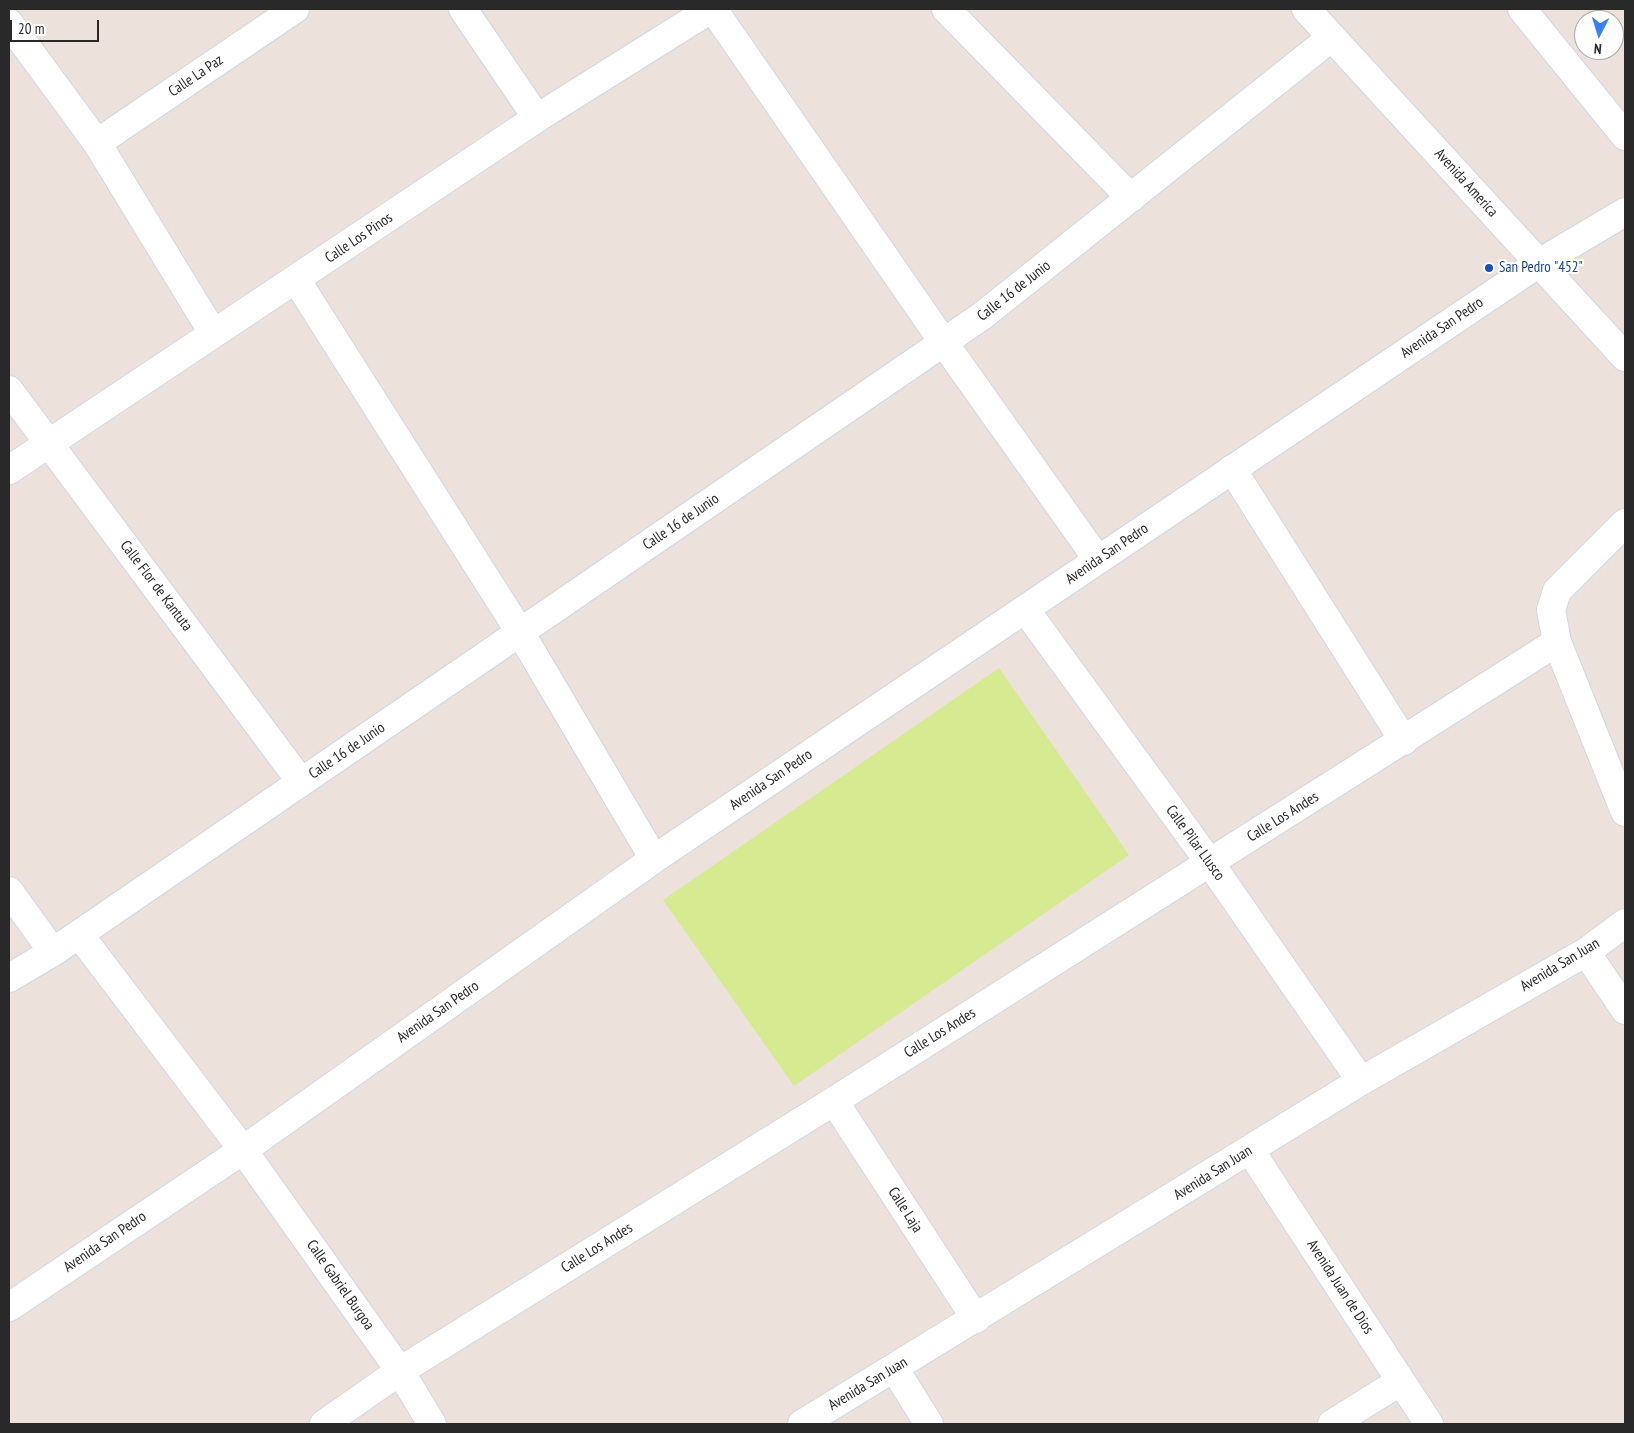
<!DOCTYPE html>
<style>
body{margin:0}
#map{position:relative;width:1634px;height:1433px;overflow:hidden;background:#ece1db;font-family:"PT Sans Narrow",sans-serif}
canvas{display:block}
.frame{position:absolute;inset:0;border:10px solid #292929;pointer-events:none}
.north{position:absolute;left:1574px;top:10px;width:50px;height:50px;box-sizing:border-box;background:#fff;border:1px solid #a9a9a9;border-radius:50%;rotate:185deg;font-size:14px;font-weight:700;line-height:20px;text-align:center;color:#292929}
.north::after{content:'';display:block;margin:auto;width:18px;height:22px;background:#3780fc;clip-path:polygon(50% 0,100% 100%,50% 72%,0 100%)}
.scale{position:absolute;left:10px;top:20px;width:89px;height:22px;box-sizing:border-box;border:2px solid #292929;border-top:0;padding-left:6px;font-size:15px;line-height:18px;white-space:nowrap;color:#292929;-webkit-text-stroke:4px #fff;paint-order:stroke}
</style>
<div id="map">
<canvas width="1634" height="1433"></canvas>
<div class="frame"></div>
<div class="north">N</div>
<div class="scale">20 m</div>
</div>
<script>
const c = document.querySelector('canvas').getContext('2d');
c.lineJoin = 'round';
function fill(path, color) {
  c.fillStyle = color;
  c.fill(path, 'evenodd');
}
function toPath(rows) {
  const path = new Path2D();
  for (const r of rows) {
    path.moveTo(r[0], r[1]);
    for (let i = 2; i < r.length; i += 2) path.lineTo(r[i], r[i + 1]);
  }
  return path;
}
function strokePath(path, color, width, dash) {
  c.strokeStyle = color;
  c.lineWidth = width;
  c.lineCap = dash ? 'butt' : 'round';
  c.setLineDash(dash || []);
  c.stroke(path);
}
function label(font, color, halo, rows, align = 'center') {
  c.font = font + ' "PT Sans Narrow",sans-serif';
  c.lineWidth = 4;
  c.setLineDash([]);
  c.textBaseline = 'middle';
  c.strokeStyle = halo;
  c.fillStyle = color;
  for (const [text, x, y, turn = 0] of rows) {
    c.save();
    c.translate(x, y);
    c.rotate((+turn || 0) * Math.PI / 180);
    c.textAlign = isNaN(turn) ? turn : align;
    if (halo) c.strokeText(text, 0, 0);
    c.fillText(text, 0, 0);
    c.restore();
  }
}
const pitch = toPath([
 [999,668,1129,855,794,1086,663,900]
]);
const street = toPath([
 [463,9,537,118],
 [713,9,944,343,1098,560],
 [946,9,1131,198],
 [1306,9,1625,357],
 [1522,9,1625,136],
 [9,23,97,143,213,333],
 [97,143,295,9],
 [297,281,520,632,654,859],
 [9,390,301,782],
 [1232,469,1404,741],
 [9,470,537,118,711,9],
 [1625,523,1557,591,1551,610,1557,642,1625,812],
 [1025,609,1210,863,1361,1081],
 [9,891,53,952],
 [79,934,243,1150,400,1371,432,1424],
 [1586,952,1625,1010],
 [9,978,53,952,982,316,1332,37],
 [834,1101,976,1319],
 [1250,1150,1429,1424],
 [9,1307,243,1150,654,859,1539,263,1625,212],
 [894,1368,929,1424],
 [324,1424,400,1371,834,1101,1557,642],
 [802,1424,1361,1081,1586,952,1625,923],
 [1332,1424,1401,1381]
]);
const markers = [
 [1489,268,5,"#1a4fb4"]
];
const streetNames = [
 ["Calle La Paz",196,76,-34],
 ["Avenida America",1466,183,48],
 ["Calle Los Pinos",359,238,-34],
 ["Calle 16 de Junio",1014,291,-38],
 ["Avenida San Pedro",1442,328,-34],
 ["Calle 16 de Junio",681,522,-34],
 ["Avenida San Pedro",1107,554,-34],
 ["Calle Flor de Kantuta",156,586,53],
 ["Calle 16 de Junio",347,751,-34],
 ["Avenida San Pedro",771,780,-34],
 ["Calle Los Andes",1283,817,-32],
 ["Calle Pilar Llusco",1195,843,54],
 ["Avenida San Juan",1560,965,-31],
 ["Avenida San Pedro",438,1012,-35],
 ["Calle Los Andes",940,1033,-32],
 ["Avenida San Juan",1213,1173,-32],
 ["Calle Laja",905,1210,57],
 ["Avenida San Pedro",105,1242,-34],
 ["Calle Los Andes",597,1248,-32],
 ["Calle Gabriel Burgoa",340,1285,55],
 ["Avenida Juan de Dios",1340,1287,57],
 ["Avenida San Juan",868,1384,-31]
];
const transitNames = [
 ["San Pedro \"452\"",1499,268]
];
fill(pitch, '#d6eb91');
strokePath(street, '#d0d7e3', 30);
strokePath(street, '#fff', 28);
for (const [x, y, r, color] of markers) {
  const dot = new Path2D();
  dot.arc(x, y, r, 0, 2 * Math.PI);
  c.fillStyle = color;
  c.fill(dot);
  strokePath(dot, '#fff', 2);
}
label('15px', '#292929', '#fff', streetNames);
label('15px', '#164399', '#fff', transitNames, 'left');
</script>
